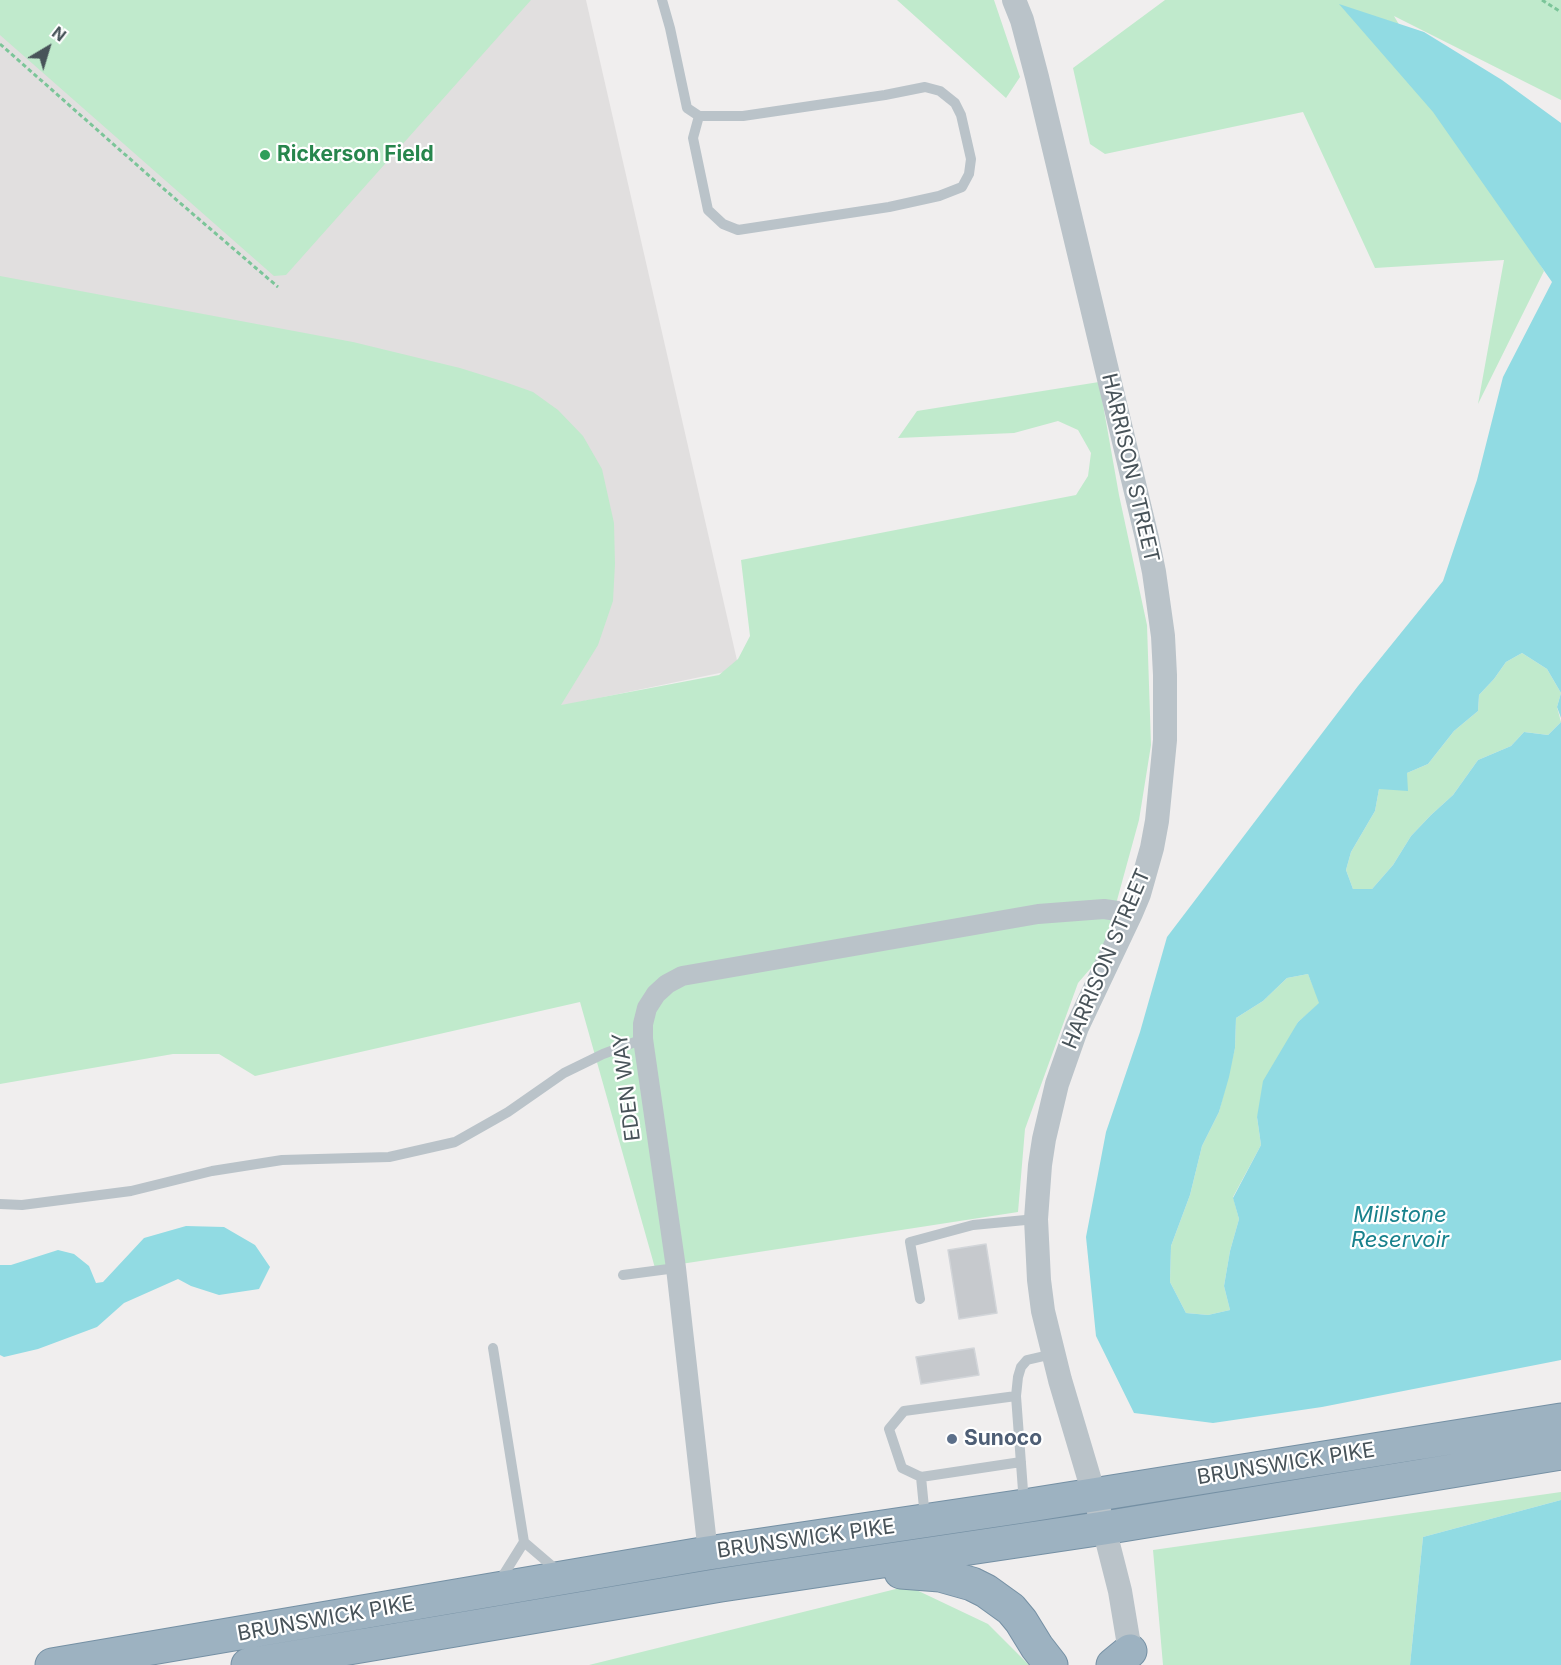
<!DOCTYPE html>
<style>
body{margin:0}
#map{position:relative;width:1561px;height:1665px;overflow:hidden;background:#f0eeee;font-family:Inter,sans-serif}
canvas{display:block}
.north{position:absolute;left:18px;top:18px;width:60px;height:60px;-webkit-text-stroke:4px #fff;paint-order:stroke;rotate:38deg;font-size:16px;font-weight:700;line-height:24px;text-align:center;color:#485359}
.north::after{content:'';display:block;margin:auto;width:21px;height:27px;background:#485359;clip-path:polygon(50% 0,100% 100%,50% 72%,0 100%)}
</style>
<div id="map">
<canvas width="1561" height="1665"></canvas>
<div class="north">N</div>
</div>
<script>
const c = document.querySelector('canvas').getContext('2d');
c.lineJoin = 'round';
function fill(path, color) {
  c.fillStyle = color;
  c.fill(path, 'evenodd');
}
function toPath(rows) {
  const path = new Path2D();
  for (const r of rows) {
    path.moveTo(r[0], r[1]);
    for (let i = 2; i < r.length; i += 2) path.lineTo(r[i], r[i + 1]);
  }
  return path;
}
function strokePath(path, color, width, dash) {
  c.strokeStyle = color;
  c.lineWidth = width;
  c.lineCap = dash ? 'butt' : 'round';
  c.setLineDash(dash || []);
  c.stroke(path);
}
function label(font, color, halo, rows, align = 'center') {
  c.font = font + ' Inter,sans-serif';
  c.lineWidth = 4.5;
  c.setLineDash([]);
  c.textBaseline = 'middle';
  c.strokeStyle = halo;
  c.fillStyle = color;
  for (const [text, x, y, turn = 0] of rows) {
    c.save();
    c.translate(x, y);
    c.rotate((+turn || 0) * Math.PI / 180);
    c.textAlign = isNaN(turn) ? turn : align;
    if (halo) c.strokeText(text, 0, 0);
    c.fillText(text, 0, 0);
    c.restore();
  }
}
const education = toPath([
 [0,0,586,0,739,669,0,822]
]);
const green = toPath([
 [0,0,531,0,286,275,274,276,0,35],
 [897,0,994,0,1020,77,1006,98],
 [1165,0,1561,0,1561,100,1394,16,1544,271,1478,404,1504,260,1375,268,1303,112,1105,154,1090,144,1073,68],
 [0,276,353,342,460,368,505,382,533,392,558,410,583,436,602,469,614,523,615,564,613,601,598,645,561,705,719,675,738,659,750,636,741,560,1076,495,1088,476,1091,453,1078,430,1058,421,1014,433,898,438,917,411,1099,382,1119,495,1147,625,1151,745,1139,820,1102,955,1078,983,1025,1129,1018,1212,655,1268,580,1002,255,1076,219,1054,173,1054,0,1084],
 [1522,653,1547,669,1561,693,1557,707,1561,722,1548,735,1524,732,1511,746,1478,760,1453,795,1431,815,1411,836,1393,865,1372,889,1353,889,1346,870,1351,852,1375,811,1379,789,1407,773,1428,764,1454,731,1478,711,1479,695,1494,679,1506,662],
 [1308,974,1320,1003,1298,1022,1257,1117,1261,1145,1233,1197,1239,1219,1230,1251,1224,1286,1230,1310,1208,1315,1186,1313,1170,1282,1171,1246,1190,1195,1202,1146,1219,1112,1235,1048,1236,1018,1263,1001,1287,978],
 [1561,1492,1561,1500,1423,1537,1410,1665,1163,1665,1153,1550],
 [908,1586,988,1624,1029,1665,589,1665]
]);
const water = toPath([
 [1339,4,1424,32,1502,80,1561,123,1561,718,1557,707,1561,693,1547,669,1522,653,1506,662,1494,679,1479,695,1478,711,1454,731,1428,764,1407,773,1408,791,1379,789,1375,811,1351,852,1346,870,1353,889,1372,889,1393,865,1411,836,1431,815,1453,795,1478,760,1511,746,1524,732,1548,735,1561,722,1561,1360,1322,1407,1213,1423,1134,1413,1096,1336,1086,1237,1106,1132,1140,1032,1167,937,1358,686,1443,581,1477,480,1503,377,1552,282,1433,112],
 [1308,974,1319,1003,1298,1022,1263,1081,1257,1117,1261,1145,1233,1198,1239,1219,1230,1251,1224,1286,1230,1310,1208,1315,1186,1313,1170,1282,1171,1246,1190,1195,1202,1146,1219,1112,1229,1077,1235,1048,1236,1018,1263,1001,1287,978],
 [186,1226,224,1227,255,1245,270,1267,259,1289,219,1295,191,1286,178,1279,124,1303,97,1327,38,1349,4,1357,0,1355,0,1265,11,1265,58,1250,74,1254,89,1266,96,1283,103,1282,144,1238],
 [1561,1500,1561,1665,1410,1665,1423,1537]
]);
const building = toPath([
 [986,1244,997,1313,959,1319,948,1250,986,1244],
 [974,1348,979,1375,921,1384,916,1357,974,1348]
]);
const path = toPath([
 [1542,0,1561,12],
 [0,44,172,196,278,287]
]);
const service = toPath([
 [662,0,670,28,687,108,699,116,743,116,885,95,925,87,940,91,955,103,961,115,971,159,969,174,962,187,939,196,889,207,738,230,723,224,708,210,693,138,699,116],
 [0,1204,22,1205,131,1191,212,1171,282,1160,389,1157,455,1142,508,1112,564,1073,603,1054,643,1039],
 [623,1275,676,1268],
 [920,1299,910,1242,973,1225,1036,1219],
 [493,1348,524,1542],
 [1016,1396,904,1411,889,1429,902,1468,921,1477,1021,1462],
 [921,1477,925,1518],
 [1024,1504,1016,1396,1018,1377,1021,1367,1027,1360,1053,1354],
 [499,1582,524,1542,559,1572]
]);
const minor = toPath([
 [708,1553,676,1268,643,1039,643,1024,647,1008,656,994,667,984,682,976,1038,914,1104,909,1131,913]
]);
const tertiary = toPath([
 [1014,0,1022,20,1037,77,1147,538,1154,572,1163,636,1165,675,1165,740,1157,821,1152,848,1139,894,1131,913,1077,1027,1057,1084,1044,1139,1040,1165,1036,1219,1039,1280,1043,1311,1060,1380,1104,1528,1120,1591,1130,1651]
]);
const trunk = toPath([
 [901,1572,940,1575,972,1584,986,1591,1011,1609,1021,1621,1037,1647,1051,1665],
 [52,1665,708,1553,1024,1506,1561,1420],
 [248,1665,721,1585,1104,1528,1561,1453],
 [1113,1665,1130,1651]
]);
const markers = [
 [265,155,6,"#2e9e5b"],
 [952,1439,6,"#5c6f8a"]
];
const leisureNames = [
 ["Rickerson Field",277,155]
];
const streetNames = [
 ["HARRISON STREET",1130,468,77],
 ["HARRISON STREET",1107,959,-67],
 ["EDEN WAY",627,1087,-97],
 ["BRUNSWICK PIKE",1286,1464,-9],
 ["BRUNSWICK PIKE",806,1539,-8],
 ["BRUNSWICK PIKE",326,1619,-10]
];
const serviceNames = [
 ["Sunoco",964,1439]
];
const waterNames = [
 ["Millstone",1400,1215],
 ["Reservoir",1400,1240]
];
fill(education, '#e1dfdf');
fill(green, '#c0eacc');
fill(water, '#91dbe3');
fill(building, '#c6c9cd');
strokePath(building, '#d2d5d9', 1.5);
strokePath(trunk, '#7590a4', 35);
strokePath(path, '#7bc599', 3, [4.5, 3]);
strokePath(service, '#bac3c9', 10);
strokePath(minor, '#bac3c9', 20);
strokePath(tertiary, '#bac3c9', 24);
strokePath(trunk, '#9db2c1', 33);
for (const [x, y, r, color] of markers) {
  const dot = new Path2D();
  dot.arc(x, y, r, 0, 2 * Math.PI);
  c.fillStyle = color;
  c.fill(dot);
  strokePath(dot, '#fff', 2);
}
label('bold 21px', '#27864d', '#fff', leisureNames, 'left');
label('21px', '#485359', '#fff', streetNames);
label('bold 21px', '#4e5e75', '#fff', serviceNames, 'left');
label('italic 22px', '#18818c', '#fff', waterNames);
</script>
